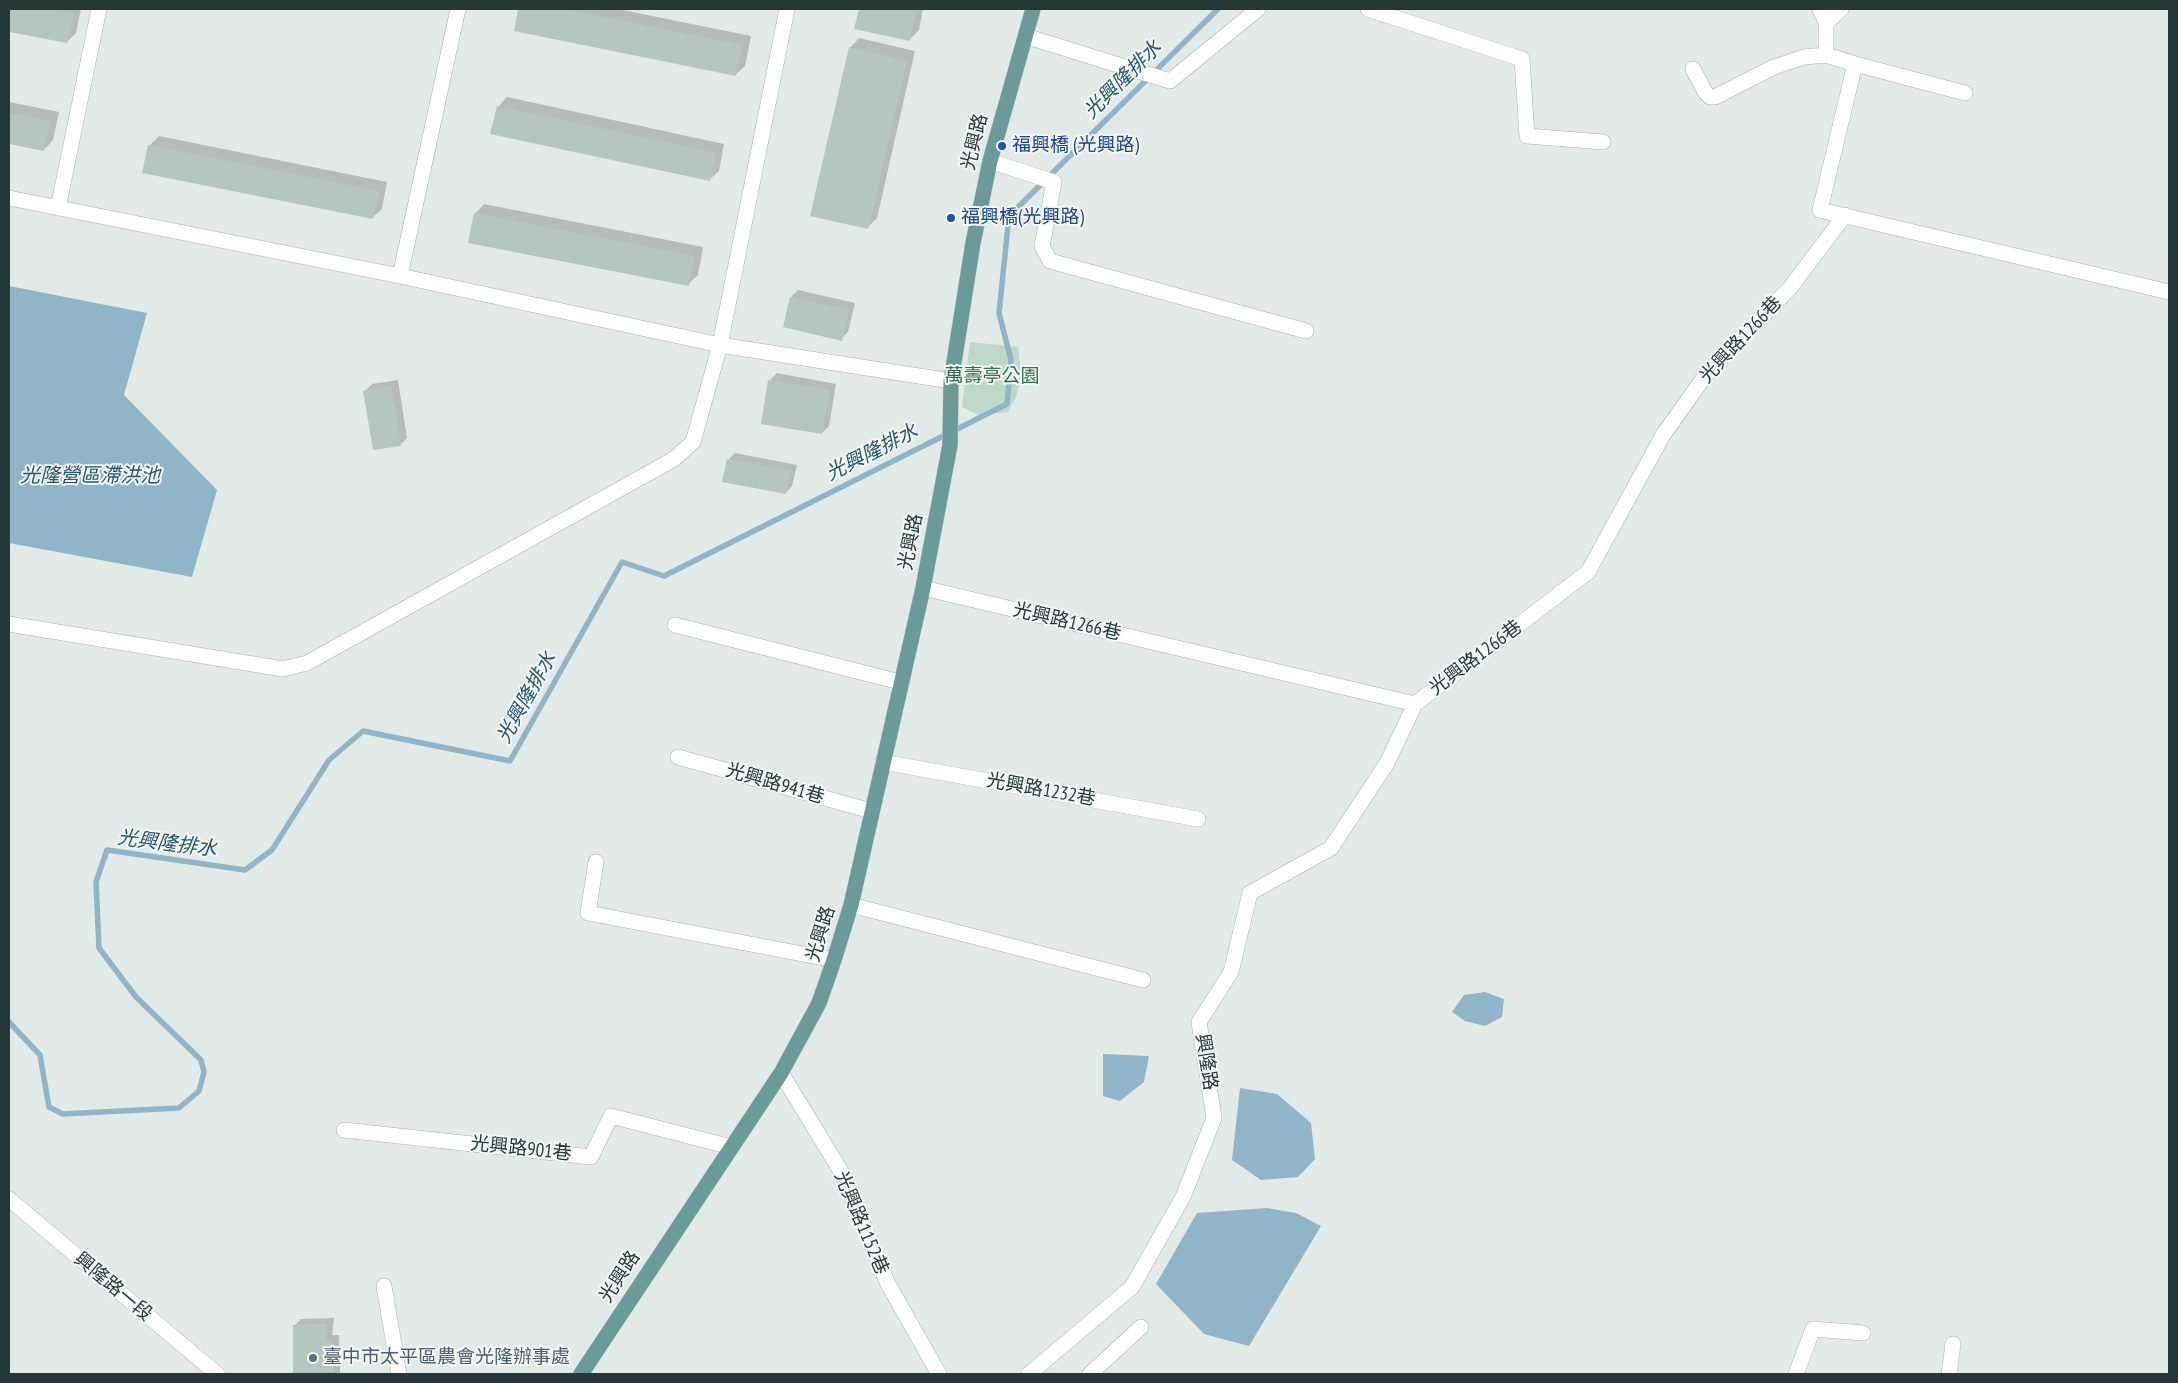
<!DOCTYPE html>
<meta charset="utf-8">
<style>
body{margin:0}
#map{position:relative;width:2178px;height:1383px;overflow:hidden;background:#e2eae8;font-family:"PT Sans Narrow",sans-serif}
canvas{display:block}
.frame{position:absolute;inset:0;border:10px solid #243937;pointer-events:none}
</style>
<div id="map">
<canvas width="2178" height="1383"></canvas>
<div class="frame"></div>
</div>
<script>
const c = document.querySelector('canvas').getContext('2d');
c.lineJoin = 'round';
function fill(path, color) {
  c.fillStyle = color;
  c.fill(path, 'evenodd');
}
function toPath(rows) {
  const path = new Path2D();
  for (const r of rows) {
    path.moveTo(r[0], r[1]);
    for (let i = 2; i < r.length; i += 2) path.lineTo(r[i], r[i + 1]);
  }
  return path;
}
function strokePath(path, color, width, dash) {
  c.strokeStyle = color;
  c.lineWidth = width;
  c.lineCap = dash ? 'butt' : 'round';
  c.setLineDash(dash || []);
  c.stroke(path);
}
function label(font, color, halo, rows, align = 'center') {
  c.font = font + ' "PT Sans Narrow","Noto Sans TC",sans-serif';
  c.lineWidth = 4;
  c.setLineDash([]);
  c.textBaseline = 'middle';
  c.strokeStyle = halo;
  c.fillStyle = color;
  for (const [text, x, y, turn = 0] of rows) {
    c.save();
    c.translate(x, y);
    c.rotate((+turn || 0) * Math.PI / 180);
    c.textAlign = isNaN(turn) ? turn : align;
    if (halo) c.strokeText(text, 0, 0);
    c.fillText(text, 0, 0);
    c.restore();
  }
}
const green = toPath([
 [970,342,1018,347,1021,375,1017,395,1008,412,979,415,962,407]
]);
const water = toPath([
 [9,286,147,313,124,395,217,490,192,577,9,543],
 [1485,992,1504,999,1502,1017,1485,1026,1465,1021,1452,1012,1464,995],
 [1103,1054,1149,1056,1144,1082,1120,1101,1103,1096],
 [1240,1088,1277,1094,1311,1123,1315,1159,1298,1177,1261,1180,1232,1160],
 [1267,1208,1296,1213,1321,1226,1249,1346,1204,1334,1156,1284,1197,1213]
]);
const shadow = toPath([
 [9,9,81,9,76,33,67,42,9,31],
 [520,9,618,9,751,36,745,66,735,75,515,30],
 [860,9,923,9,919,30,909,40,856,28],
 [859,38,915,51,877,218,867,228,850,48],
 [507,97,724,144,719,171,709,180,498,107],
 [9,102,59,112,53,140,44,150,9,143],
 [159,136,387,182,382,209,372,218,149,146],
 [484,204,703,247,698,275,688,284,475,214],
 [798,290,855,303,848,332,841,339,791,297],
 [777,373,836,384,829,426,822,433,770,380],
 [398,380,407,438,400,445,365,391,372,384],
 [735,453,797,465,792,486,786,493,728,460],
 [334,1318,332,1335,339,1335,340,1374,294,1374,294,1326,301,1319]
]);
const stream = toPath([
 [9,1022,40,1055,49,1107,63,1114,179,1108,199,1091,204,1072,201,1060,136,997,99,948,96,882,107,850,245,870,272,850,329,760,363,731,510,761,622,562,664,576,1007,404,1011,360,999,313,1009,216,1218,9]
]);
const building = toPath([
 [9,9,51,9,74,13,67,43,9,32],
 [518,9,565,9,742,45,736,76,514,31],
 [859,9,916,9,910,41,854,29],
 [849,47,907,61,868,229,810,216],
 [497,106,716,153,710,181,490,134],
 [9,113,50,121,44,151,9,144],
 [148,145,379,191,373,219,142,173],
 [474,213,694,256,689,286,468,243],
 [790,297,849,310,842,341,783,327],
 [768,380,830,390,822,434,761,424],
 [391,386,401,446,373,450,363,391],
 [727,459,791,471,786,494,722,482],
 [327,1324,326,1341,332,1342,334,1374,293,1374,293,1325]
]);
const minor = toPath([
 [1368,9,1522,59,1527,136,1603,142],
 [1820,9,1826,23,1826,55],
 [1826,23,1841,9],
 [1025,36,1170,81,1258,9],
 [1855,64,1820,210,2169,292],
 [1693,69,1705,92,1710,97,1715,97,1774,67,1804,57,1826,55,1855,64,1965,93],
 [990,161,1054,182,1042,246,1050,261,1306,331],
 [9,198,400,276,720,345,951,381],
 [58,208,99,9],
 [400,276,458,9],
 [923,588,1415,704,1588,572,1663,435,1710,369,1790,288,1845,215],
 [9,624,283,669,307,663,674,459,693,442,720,345,787,9],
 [675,625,900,682],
 [678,757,871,811],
 [883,762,1198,819],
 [596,862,588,913,834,960],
 [851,905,1143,980],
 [781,1073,842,1173,888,1284,939,1374],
 [344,1130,591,1157,611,1116,731,1147],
 [9,1199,217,1374],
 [384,1286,399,1374],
 [1029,1374,1132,1287,1183,1197,1214,1118,1199,1022,1231,972,1250,893,1331,848,1387,763,1415,704],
 [1090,1374,1141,1327],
 [1796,1374,1813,1329,1863,1333],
 [1949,1374,1953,1344]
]);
const major = toPath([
 [581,1374,781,1073,819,1003,834,960,851,905,923,588,950,445,951,381,973,243,990,161,1033,9]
]);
const markers = [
 [1002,146,5,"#1a4fb4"],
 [951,218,5,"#1a4fb4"],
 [313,1358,5,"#5c6f8a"]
];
const streetNames = [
 ["光興路",975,142,-76],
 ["光興路1266巷",1741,340,-47],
 ["光興路",911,542,-79],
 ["光興路1266巷",1067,622,13],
 ["光興路1266巷",1476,658,-37],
 ["光興路941巷",775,784,16],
 ["光興路1232巷",1041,790,10],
 ["光興路",821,934,-73],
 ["興隆路",1206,1062,81],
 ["光興路901巷",521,1149,6],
 ["光興路1152巷",861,1223,67],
 ["光興路",620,1277,-57],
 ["興隆路一段",113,1287,40]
];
const transitNames = [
 ["福興橋 (光興路)",1012,146],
 ["福興橋(光興路)",961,218]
];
const parkNames = [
 ["萬壽亭公園",992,377]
];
const serviceNames = [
 ["臺中市太平區農會光隆辦事處",323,1358]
];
const waterNames = [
 ["光興隆排水",1123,80,-45],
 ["光興隆排水",872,453,-27],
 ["光隆營區滯洪池",90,476],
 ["光興隆排水",527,698,-61],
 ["光興隆排水",167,844,7]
];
fill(green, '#bdd9ca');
fill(water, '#90b5c9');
fill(shadow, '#0003');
strokePath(stream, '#90b5c9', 5.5);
fill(building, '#b7c5c1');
strokePath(minor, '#a5b1af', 16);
strokePath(major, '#bdc4c3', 16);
strokePath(minor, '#fff', 15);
strokePath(major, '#6b9b98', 15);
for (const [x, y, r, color] of markers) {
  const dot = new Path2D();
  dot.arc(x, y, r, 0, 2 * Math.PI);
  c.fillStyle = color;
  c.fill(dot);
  strokePath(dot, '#f2f7f5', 2);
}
label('19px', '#243937', '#f2f7f5', streetNames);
label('19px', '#164399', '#f2f7f5', transitNames, 'left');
label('19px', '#336b53', '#f2f7f5', parkNames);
label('19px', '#4e5e75', '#f2f7f5', serviceNames, 'left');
label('italic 20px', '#25546e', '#f2f7f5', waterNames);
</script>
